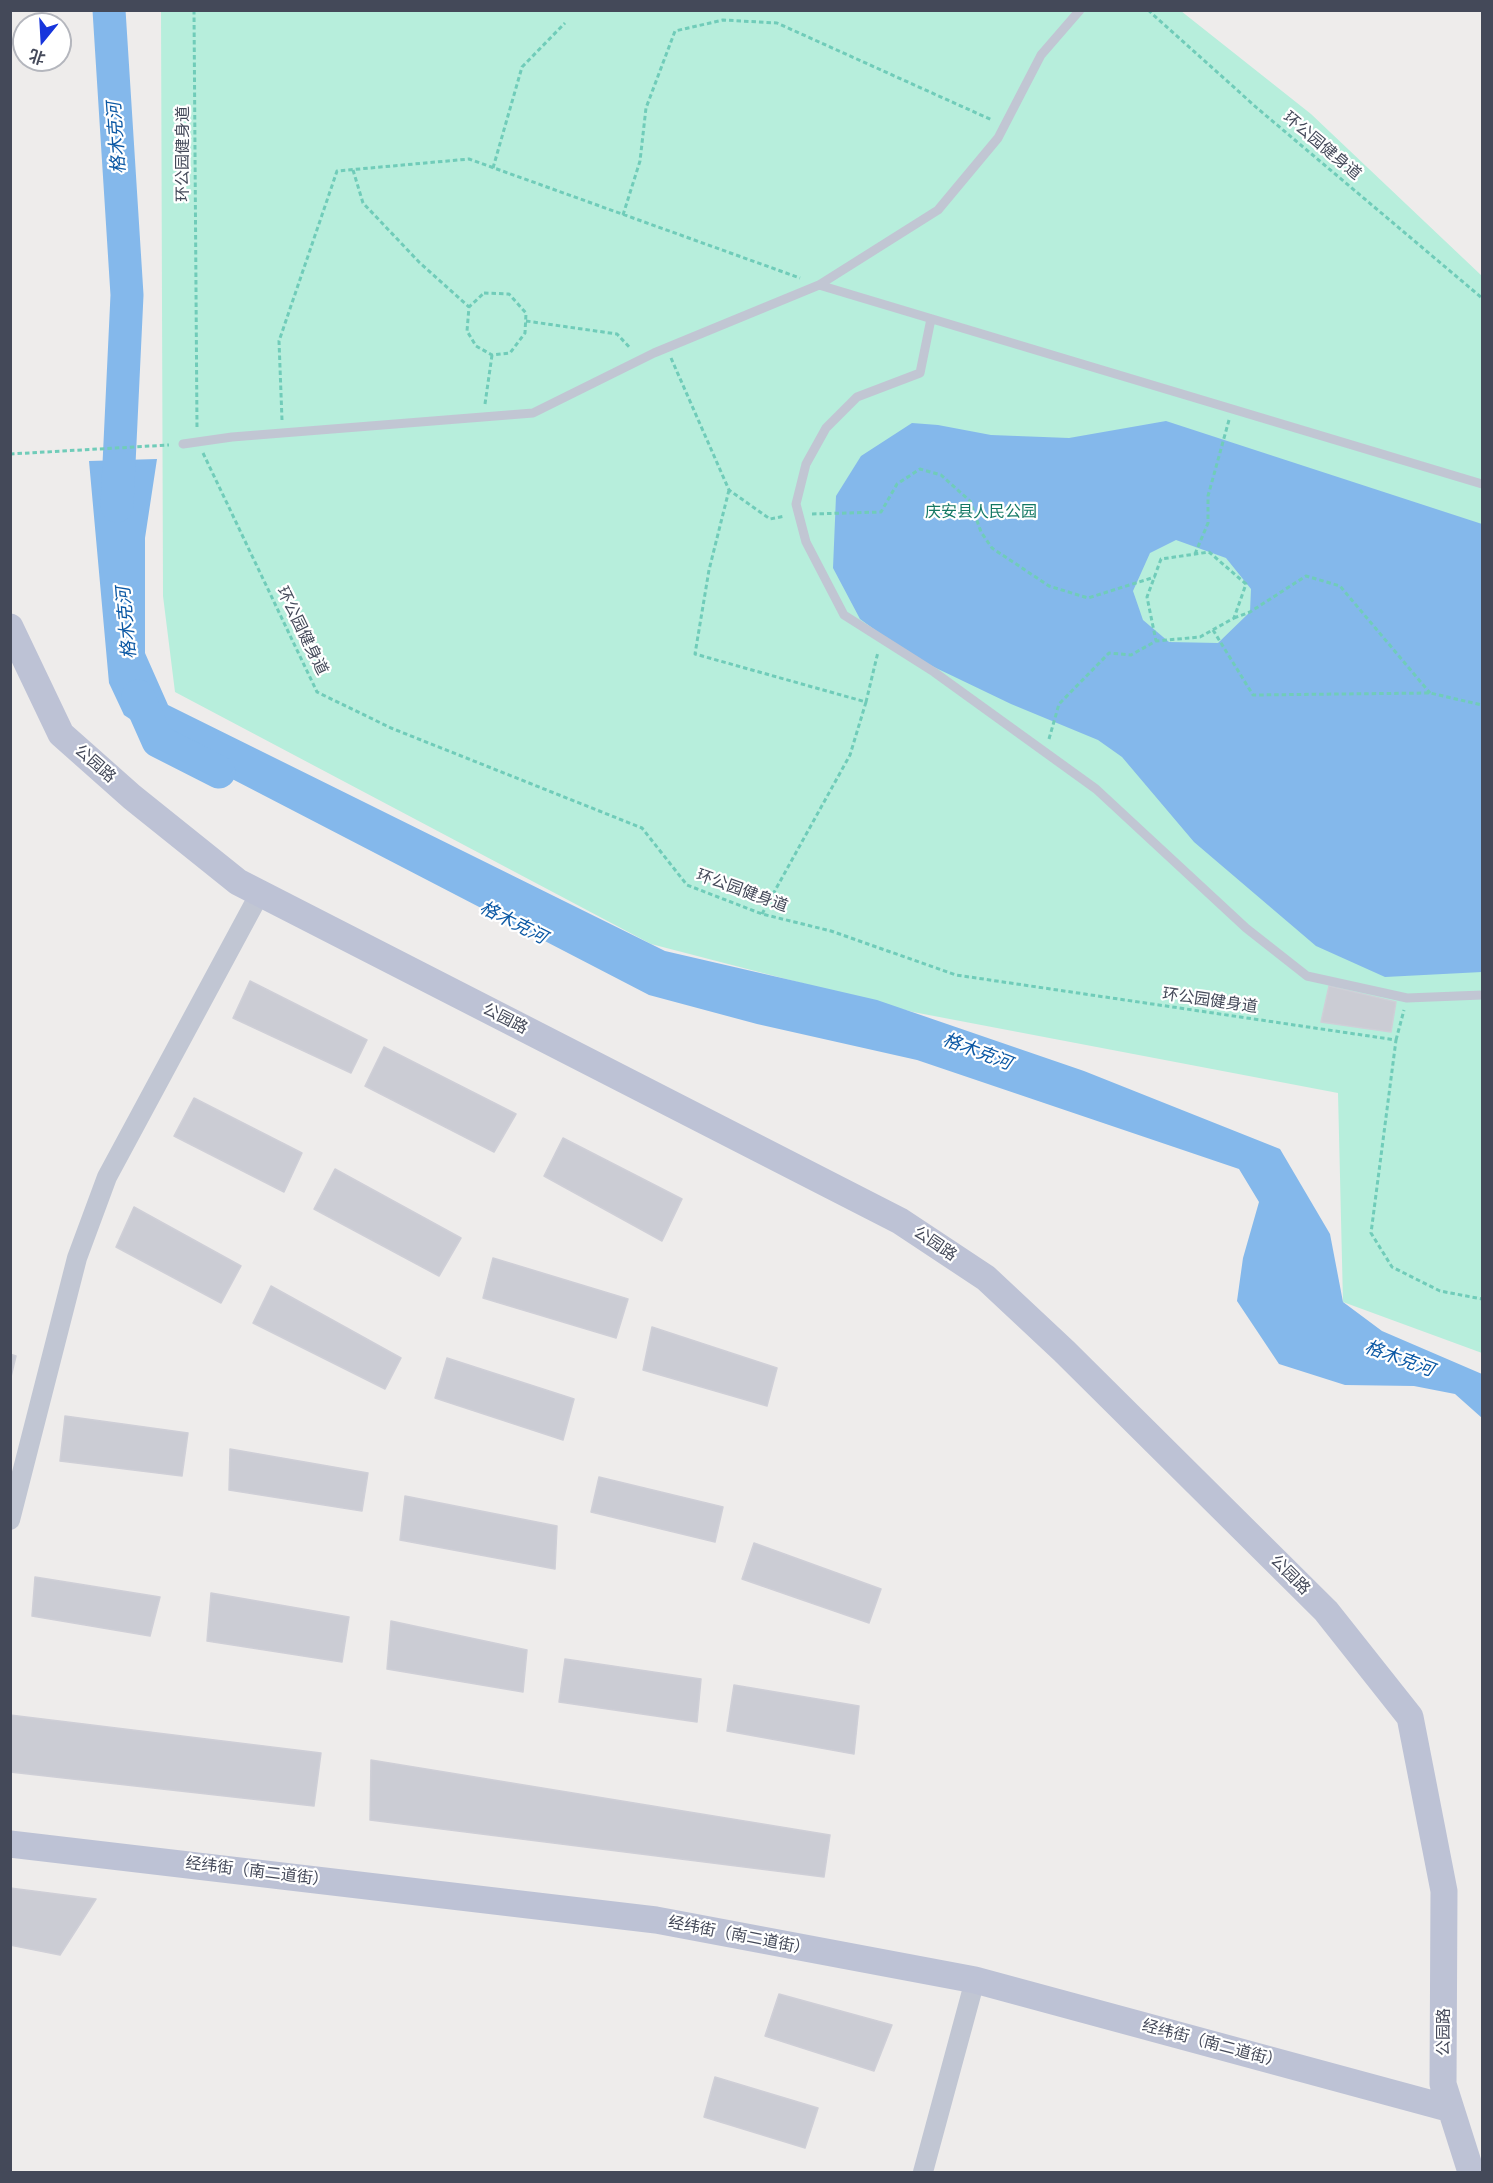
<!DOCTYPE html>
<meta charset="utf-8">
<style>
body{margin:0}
#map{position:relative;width:1493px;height:2183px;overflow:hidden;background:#eeeceb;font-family:"PT Sans Narrow","Noto Sans SC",sans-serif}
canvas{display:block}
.frame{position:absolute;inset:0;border:12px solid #444959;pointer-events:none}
.north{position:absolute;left:12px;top:12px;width:60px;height:60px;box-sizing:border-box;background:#fff;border:2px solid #b4b6bd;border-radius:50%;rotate:198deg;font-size:16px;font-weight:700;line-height:24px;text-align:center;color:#444959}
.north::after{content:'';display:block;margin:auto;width:21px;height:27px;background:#1735dc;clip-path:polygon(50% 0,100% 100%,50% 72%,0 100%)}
</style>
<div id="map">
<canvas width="1493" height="2183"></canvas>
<div class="frame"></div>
<div class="north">北</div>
</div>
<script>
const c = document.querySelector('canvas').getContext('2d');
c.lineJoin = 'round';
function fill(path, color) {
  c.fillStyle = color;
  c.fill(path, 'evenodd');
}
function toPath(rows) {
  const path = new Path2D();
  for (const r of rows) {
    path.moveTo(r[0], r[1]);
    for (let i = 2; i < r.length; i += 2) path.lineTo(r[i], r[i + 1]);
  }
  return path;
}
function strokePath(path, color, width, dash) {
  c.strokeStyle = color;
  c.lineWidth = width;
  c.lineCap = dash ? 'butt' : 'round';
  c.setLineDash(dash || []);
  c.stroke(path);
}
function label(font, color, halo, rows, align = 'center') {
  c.font = font + ' "PT Sans Narrow","Noto Sans SC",sans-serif';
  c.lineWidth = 4.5;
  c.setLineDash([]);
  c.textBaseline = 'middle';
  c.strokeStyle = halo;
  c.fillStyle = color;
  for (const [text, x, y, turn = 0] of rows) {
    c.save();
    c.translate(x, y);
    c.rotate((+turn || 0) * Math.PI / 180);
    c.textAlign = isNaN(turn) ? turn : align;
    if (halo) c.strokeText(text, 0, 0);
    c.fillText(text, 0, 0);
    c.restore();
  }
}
const green = toPath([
 [161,11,1181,11,1311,114,1482,276,1482,1353,1343,1302,1338,1093,913,1012,651,944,175,692,163,596]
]);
const water = toPath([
 [1166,421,1482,524,1482,972,1385,977,1316,946,1194,842,1122,757,1098,740,1011,704,911,656,860,619,833,568,836,496,861,456,912,423,938,425,991,435,1069,438],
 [1176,540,1226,558,1251,589,1250,612,1218,643,1169,642,1143,620,1133,591,1150,553],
 [157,459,145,538,145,653,168,705,665,951,877,1000,1084,1071,1280,1149,1330,1234,1343,1302,1382,1331,1482,1374,1482,1418,1455,1394,1414,1386,1345,1385,1279,1364,1237,1301,1243,1258,1259,1202,1239,1169,917,1060,757,1024,649,995,180,752,124,715,109,683,89,461]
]);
const river = toPath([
 [109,10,127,295,117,506],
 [138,696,158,741,219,772]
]);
const building = toPath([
 [250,981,367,1040,351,1073,233,1018,250,981],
 [1329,986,1396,1002,1391,1032,1321,1022,1329,986],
 [384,1047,516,1114,494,1152,365,1086,384,1047],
 [194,1098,302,1153,284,1192,174,1136,194,1098],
 [563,1138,682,1199,662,1241,544,1176,563,1138],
 [335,1169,461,1238,439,1276,314,1209,335,1169],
 [134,1207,241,1266,221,1303,116,1247,134,1207],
 [493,1258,628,1299,616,1338,483,1298,493,1258],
 [271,1286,401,1358,385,1389,253,1323,271,1286],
 [652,1327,777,1368,767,1406,643,1370,652,1327],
 [10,1354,16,1356,10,1381,10,1354],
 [447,1358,574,1399,563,1440,435,1398,447,1358],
 [65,1416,188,1433,182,1476,60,1461,65,1416],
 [230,1449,368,1473,362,1511,229,1490,230,1449],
 [599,1477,723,1507,715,1542,591,1512,599,1477],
 [405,1496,557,1526,555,1569,400,1540,405,1496],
 [754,1543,881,1589,869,1623,742,1579,754,1543],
 [35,1577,160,1597,150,1636,32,1616,35,1577],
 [211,1593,349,1617,342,1662,207,1641,211,1593],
 [391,1621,527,1650,523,1692,387,1669,391,1621],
 [565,1659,701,1679,697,1722,559,1702,565,1659],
 [734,1685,859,1706,854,1754,727,1731,734,1685],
 [10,1715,321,1753,314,1806,10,1772,10,1715],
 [371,1760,830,1835,824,1877,370,1820,371,1760],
 [10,1888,96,1899,60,1955,10,1945,10,1888],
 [779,1994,892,2025,874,2071,765,2036,779,1994],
 [715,2077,818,2108,805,2148,704,2117,715,2077]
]);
const path = toPath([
 [194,10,197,430],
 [1148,10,1257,108,1482,298],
 [493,168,522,67,565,23],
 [353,170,363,203,419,262,469,307],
 [623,215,640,161,646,108,675,31,723,20,777,23,992,120],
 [484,293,509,294,526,313,525,333,510,353,492,355,476,346,467,331,469,307,484,293],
 [526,321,617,334,631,349],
 [671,358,729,490,770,519,785,516],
 [485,404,492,355],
 [282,420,279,341,337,171,469,159,800,278],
 [203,453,317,692,391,728,642,828,687,885,762,914,831,931,956,975,1396,1040,1371,1233,1392,1267,1440,1291,1482,1299],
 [10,454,169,445],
 [729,490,709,570,695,654,866,702,878,652],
 [812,514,881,512,897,484,920,469,941,475,970,501,981,532,992,548,1049,586,1088,598,1155,577],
 [1195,554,1208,523,1208,496,1229,420],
 [1234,618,1250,612,1306,576,1340,586,1430,693],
 [1213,630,1253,695,1430,693,1482,705],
 [1049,739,1059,704,1109,653,1131,655,1156,641,1200,637,1234,618,1246,584,1209,552,1161,559,1147,597,1156,641],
 [762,914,850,755,866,702],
 [1396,1040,1404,1010]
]);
const lane = toPath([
 [819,285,1482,484],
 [931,319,920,373,857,397,826,428,806,464,796,504,806,542,844,615,934,672,1096,789,1246,928,1307,976,1407,998,1482,995],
 [183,444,232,437,533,413,654,353,819,285,938,210,998,138,1041,55,1080,10]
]);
const street = toPath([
 [10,1520,77,1258,107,1177,260,893],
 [923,2172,975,1980]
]);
const secondary = toPath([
 [10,627,61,734,132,797,238,882,900,1221,986,1278,1064,1351,1326,1611,1410,1717,1444,1891,1443,2084,1471,2172],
 [10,1844,656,1920,975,1980,1451,2109]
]);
const streetNames = [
 ["环公园健身道",1322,146,40],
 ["环公园健身道",183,154,-90],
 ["环公园健身道",302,631,64],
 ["公园路",95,764,41],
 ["环公园健身道",742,891,20],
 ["环公园健身道",1210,1001,8],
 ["公园路",505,1019,27],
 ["公园路",935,1244,34],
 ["公园路",1290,1575,45],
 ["经纬街（南二道街）",257,1872,7],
 ["经纬街（南二道街）",739,1936,11],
 ["公园路",1444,2032,-90],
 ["经纬街（南二道街）",1212,2044,15]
];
const parkNames = [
 ["庆安县人民公园",981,512]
];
const waterNames = [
 ["格木克河",117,138,-94],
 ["格木克河",127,623,-95],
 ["格木克河",513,923,27],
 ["格木克河",977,1052,21],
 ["格木克河",1399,1359,20]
];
fill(green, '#b7eedc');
fill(water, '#84b8eb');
strokePath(river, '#84b8eb', 33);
fill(building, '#cbccd4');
strokePath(building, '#cfcfd7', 1.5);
strokePath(path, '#70ccb9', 3, [4.5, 3]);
strokePath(lane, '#c1c6d3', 9);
strokePath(street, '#c1c6d3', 20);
strokePath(secondary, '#bdc2d5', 27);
label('16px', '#444959', '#fff', streetNames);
label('16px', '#157964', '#fff', parkNames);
label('italic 18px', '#0b58a4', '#fff', waterNames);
</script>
